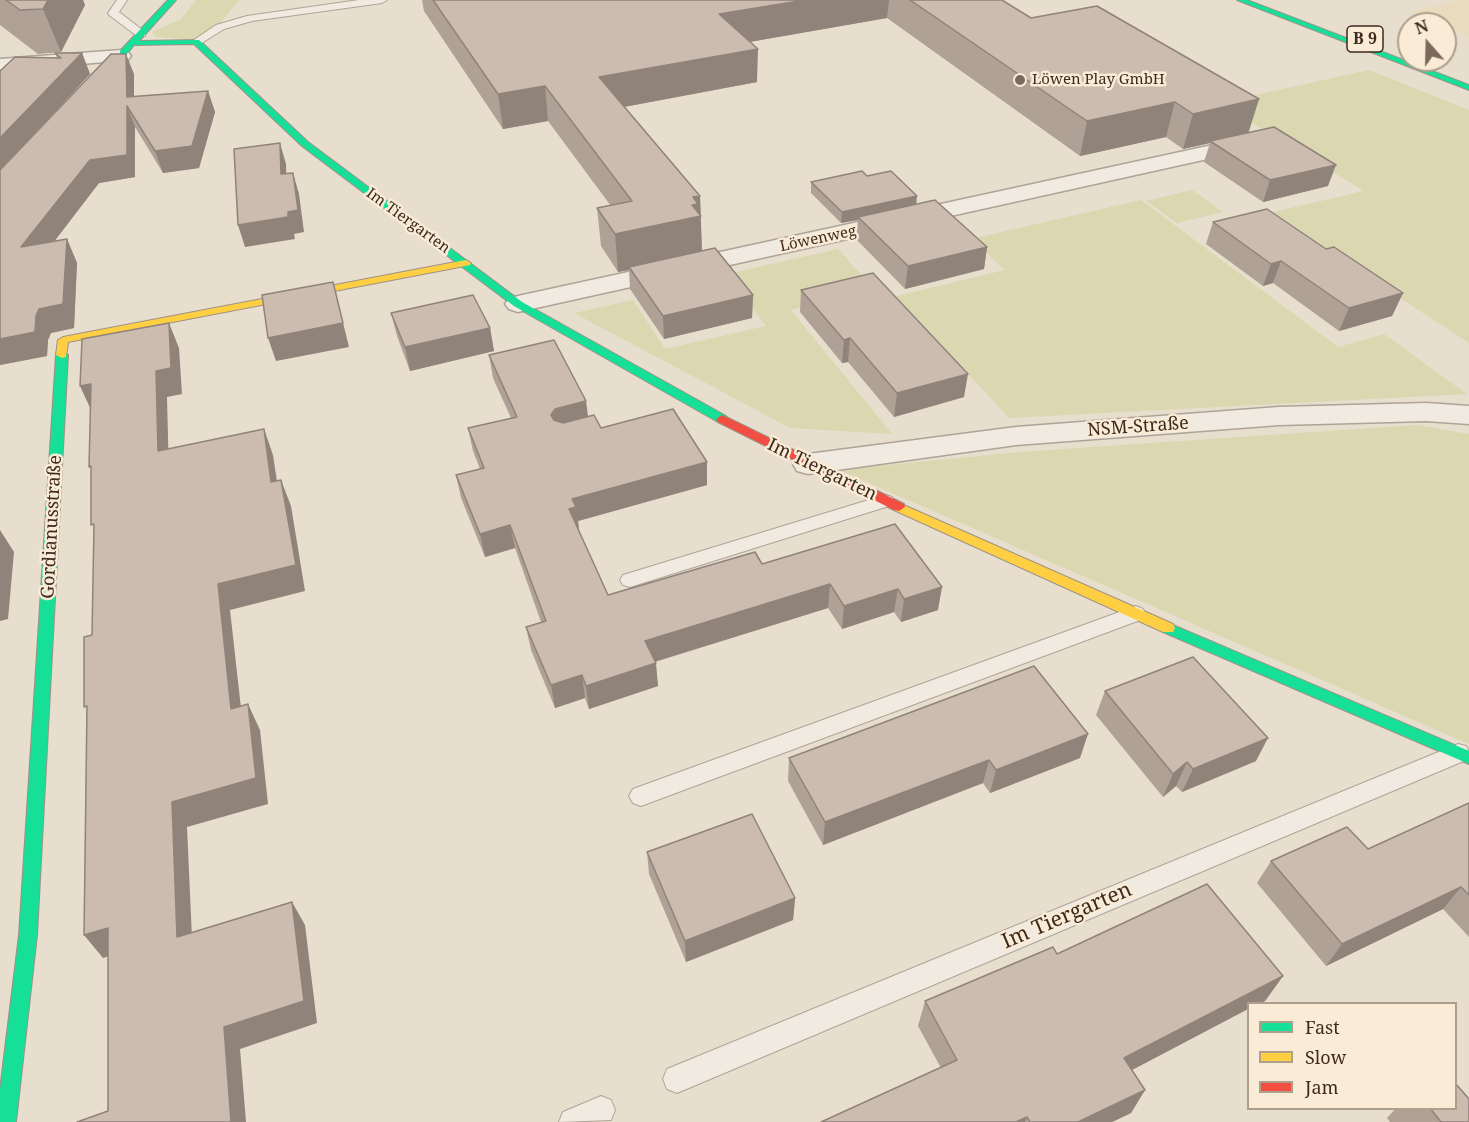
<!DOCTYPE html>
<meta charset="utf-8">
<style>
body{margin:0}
#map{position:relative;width:1469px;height:1122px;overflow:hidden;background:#e8dece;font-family:"Noto Serif",serif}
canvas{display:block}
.legend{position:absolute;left:1247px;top:1002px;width:210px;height:108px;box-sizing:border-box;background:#f9ebd5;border:2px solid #ae9e8c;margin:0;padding:8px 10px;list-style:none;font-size:18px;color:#3e2a1e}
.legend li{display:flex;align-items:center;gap:12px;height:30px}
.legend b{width:30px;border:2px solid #ae9e8c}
.north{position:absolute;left:1397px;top:12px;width:60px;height:60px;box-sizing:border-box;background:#f9ebd5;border:2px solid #ae9e8c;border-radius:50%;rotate:340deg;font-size:16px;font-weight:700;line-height:24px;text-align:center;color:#3e2a1e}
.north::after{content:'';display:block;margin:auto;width:21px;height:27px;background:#7a695c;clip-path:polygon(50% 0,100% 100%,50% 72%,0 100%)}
</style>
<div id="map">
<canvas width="1469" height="1122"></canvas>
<ul class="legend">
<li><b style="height:8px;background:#16e098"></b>Fast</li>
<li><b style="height:8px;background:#ffcf43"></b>Slow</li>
<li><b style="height:8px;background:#f24e42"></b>Jam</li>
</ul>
<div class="north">N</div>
</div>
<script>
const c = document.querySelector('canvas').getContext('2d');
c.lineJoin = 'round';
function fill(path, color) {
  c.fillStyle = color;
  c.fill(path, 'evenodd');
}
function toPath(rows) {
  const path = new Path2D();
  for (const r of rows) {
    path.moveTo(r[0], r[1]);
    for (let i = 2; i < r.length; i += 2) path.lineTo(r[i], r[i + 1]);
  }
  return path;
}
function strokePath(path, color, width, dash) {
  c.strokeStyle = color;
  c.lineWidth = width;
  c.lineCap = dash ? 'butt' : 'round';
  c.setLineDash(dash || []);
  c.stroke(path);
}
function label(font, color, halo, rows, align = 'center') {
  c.font = font + ' "Noto Serif",serif';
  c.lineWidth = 5;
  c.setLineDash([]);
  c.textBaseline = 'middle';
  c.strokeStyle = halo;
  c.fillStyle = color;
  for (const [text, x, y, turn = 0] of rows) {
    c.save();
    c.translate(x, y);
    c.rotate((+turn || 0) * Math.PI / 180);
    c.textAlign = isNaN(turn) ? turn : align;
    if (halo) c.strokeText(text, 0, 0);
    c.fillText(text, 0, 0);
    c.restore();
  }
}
const farmland = toPath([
 [1459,0,1469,0,1469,37,1445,27,1445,24,1438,24,1409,12]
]);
const green = toPath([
 [196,0,239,0,206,41,156,37,152,32,181,19],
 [1369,70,1469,110,1469,343,1269,213,1364,191,1219,103],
 [1192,190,1223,212,1177,223,1146,201],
 [1141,200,1338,347,1384,334,1467,394,1009,418,896,296,1005,270,971,239],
 [838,249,875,290,791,310,892,434,790,428,574,313,633,300,665,349,766,326,727,274],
 [1416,425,1469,434,1469,744,839,470,1019,452]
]);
const lane = toPath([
 [117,0,127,0,119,12,145,32,145,36,137,36,109,15,108,13,117,0],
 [359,0,387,0,382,3,252,21,224,29,200,44,196,45,191,42,216,25,247,16,359,0],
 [885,495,892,497,894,501,892,505,630,587,623,585,620,580,623,575,885,495],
 [1136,606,1143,609,1146,614,1143,619,641,806,633,803,629,796,633,789,1136,606],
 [1458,744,1466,746,1469,752,1466,760,677,1093,667,1089,663,1079,667,1069,1458,744],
 [601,1096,611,1100,615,1110,611,1120,559,1122,563,1112,601,1096]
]);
const street = toPath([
 [121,50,128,52,131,56,128,60,0,71,0,59,121,50],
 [1249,137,1257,138,1260,143,1257,148,518,312,509,309,505,304,509,299,518,296,1249,137],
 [1426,403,1469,406,1469,424,1426,421,1279,425,1016,445,808,474,797,471,793,464,797,457,808,454,1016,427,1279,407,1426,403]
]);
const fast = toPath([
 [168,0,176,0,139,41,199,40,308,142,522,302,726,416,728,419,726,422,718,422,514,306,302,146,194,44,134,45,126,55,120,55,120,51,168,0],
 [1237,0,1247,0,1469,85,1469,90,1237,0],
 [62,352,68,355,37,935,16,1122,0,1122,0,1090,19,935,56,355,62,352],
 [1168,623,1469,751,1469,764,1163,632,1161,628,1163,624,1168,623]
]);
const slow = toPath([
 [466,260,471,263,470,265,68,342,66,357,62,358,56,355,58,340,63,337,466,260],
 [899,503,1173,624,1175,628,1173,632,1163,632,894,510,893,507,899,503]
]);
const jam = toPath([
 [722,415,904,504,905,507,899,511,894,510,718,422,716,419,722,415]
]);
const wall = toPath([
 [0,0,83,0,85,5,61,52,38,54,0,25],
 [422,0,1002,0,1031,18,1259,99,1248,133,1328,186,1263,202,1204,162,1210,143,1183,149,1166,137,1080,156,887,18,750,42,757,82,624,107,700,196,702,251,753,295,752,318,664,339,630,289,629,270,618,272,601,246,597,208,611,206,548,121,503,129,424,11],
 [55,53,82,53,90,74,23,146,134,74,134,97,208,91,215,112,199,168,163,173,135,127,135,177,99,183,54,242,67,239,77,263,74,328,51,333,48,340,47,356,0,365,0,71,57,58],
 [867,176,987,247,984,269,905,289,856,239,858,220,841,223,811,193,811,182],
 [1213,222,1326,249,1403,293,1392,316,1339,331,1273,283,1263,286,1206,244],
 [801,290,964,397,894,417,848,362,842,363,800,312],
 [391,313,490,328,494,351,410,371,397,336],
 [489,355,588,417,601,428,707,485,578,521,579,530,578,530,608,595,762,564,895,524,938,610,901,622,894,612,842,629,828,608,655,662,658,686,589,709,585,698,555,708,531,650,526,627,541,622,515,548,485,557,461,498,456,475,480,469,473,451,468,428,511,418,493,378],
 [1105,691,1256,761,1182,792,1176,786,1163,797,1096,715],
 [789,758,1080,758,990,793,983,783,823,845,788,781],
 [1469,803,1469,937,1443,909,1326,966,1257,883,1271,861,1368,849],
 [647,852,795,898,793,920,686,962,649,874],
 [1057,954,1283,976,1265,1001,1248,1004,1248,1009,1132,1070,1145,1090,1131,1113,1112,1122,821,1122,941,1068,918,1026,925,1001],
 [1396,1108,1455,1108,1469,1122,1390,1122,1387,1118]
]);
const shadedWall = toPath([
 [48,0,83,0,85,5,61,52,43,9],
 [805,0,889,0,887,18,720,47,719,14],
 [758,49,757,82,602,111,599,77],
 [82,53,90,74,0,171,0,138],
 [126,54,134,74,134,118,127,97],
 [545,86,548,121,503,129,498,94],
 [208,91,215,112,199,168,163,173,155,151],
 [1259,99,1248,134,1210,141,1210,143,1183,149,1193,114],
 [1175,102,1166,137,1080,156,1087,121],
 [127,106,135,127,135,177,99,183,32,270,21,247],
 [280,143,286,164,287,196,281,174],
 [1336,165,1328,186,1263,202,1270,180],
 [293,173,299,194,304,232,294,234,295,239,245,247,238,225,288,212],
 [700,196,702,254,629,267,629,270,618,272,615,234,693,197],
 [917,196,916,207,858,217,858,220,841,223,842,212],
 [67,239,77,263,74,328,51,333,48,340,47,356,0,365,0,339],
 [987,247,984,269,905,289,908,266],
 [1281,261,1273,283,1263,286,1271,264],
 [333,282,349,347,276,361,268,338],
 [1403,293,1392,316,1339,331,1349,308],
 [753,295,752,318,664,339,663,316],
 [169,323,179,348,182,394,167,397,169,477,158,451,156,371],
 [490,328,494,351,410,371,405,347],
 [850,338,848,362,842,363,844,340],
 [968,374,964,397,894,417,897,393],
 [91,384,92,412,80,386],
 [586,401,589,424,554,438,551,415,555,409],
 [264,429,273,455,281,508,271,482],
 [707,462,707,485,578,521,579,530,572,532,569,509,572,499],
 [281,480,291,506,305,591,230,610,244,735,231,709,218,584],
 [510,525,515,548,485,557,480,534],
 [0,530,14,552,8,619,0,621],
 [830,584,828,608,647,664,645,641],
 [942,587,938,610,901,622,904,599],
 [898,589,894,612,842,629,844,606],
 [656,663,658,686,589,709,586,686],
 [582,675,585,698,555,708,551,685],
 [248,704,260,730,268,804,187,827,193,960,177,937,172,802],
 [1088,734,1080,758,990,793,996,770],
 [1268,738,1256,761,1182,792,1193,769],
 [989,760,983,783,823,845,825,822],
 [1187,762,1176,786,1163,797,1173,774],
 [1461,887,1443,909,1326,966,1342,944],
 [795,898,793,920,686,962,685,941],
 [292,902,305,925,317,1023,240,1049,246,1122,231,1122,224,1027],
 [108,928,126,951,103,958,84,935],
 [1283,976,1265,1001,1260,1004,1248,1004,1248,1009,1111,1081,1124,1058],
 [1145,1090,1131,1113,1112,1122,1078,1122],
 [1027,1117,1025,1122,1016,1122]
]);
const building = toPath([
 [6,0,48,0,43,9,20,10,6,0],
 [433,0,805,0,719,14,758,49,599,77,700,196,693,197,698,204,692,205,701,216,615,234,597,208,632,201,545,86,498,94,433,0],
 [910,0,1002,0,1031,18,1097,6,1259,99,1193,114,1175,102,1087,121,910,0],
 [55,53,82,53,0,138,0,71,15,57,61,58,55,53],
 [111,54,126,54,127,97,208,91,192,146,155,151,127,106,127,155,90,160,21,247,67,239,63,304,39,309,36,316,35,332,0,339,0,170,111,54],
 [1274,127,1336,165,1270,180,1210,141,1274,127],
 [280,143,281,174,293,173,298,210,288,212,288,217,238,225,234,149,280,143],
 [862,171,867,176,891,171,917,196,842,212,811,182,862,171],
 [935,200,987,247,908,266,858,217,935,200],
 [1267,209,1326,249,1334,247,1403,293,1349,308,1281,261,1271,264,1213,222,1267,209],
 [715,248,753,295,663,316,629,267,715,248],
 [873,273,968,374,897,393,850,338,844,340,801,290,873,273],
 [333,282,343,323,268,338,262,295,333,282],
 [473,295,490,328,405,347,391,313,473,295],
 [169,323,171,368,156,371,158,451,264,429,271,482,281,480,296,565,218,584,231,709,248,704,256,778,172,802,177,937,292,902,304,1001,224,1027,231,1122,77,1122,108,1111,108,928,84,935,87,706,84,707,84,637,92,635,94,524,91,525,91,466,89,467,91,384,80,386,82,339,169,323],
 [554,340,586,401,555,409,551,415,554,420,563,423,594,415,601,428,673,409,707,462,572,499,576,507,569,509,608,595,755,552,762,564,895,524,942,587,904,599,898,589,844,606,830,584,645,641,656,663,586,686,582,675,551,685,526,627,546,621,510,525,480,534,456,475,484,468,468,428,517,417,489,355,554,340],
 [1193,657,1268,738,1193,769,1187,762,1173,774,1105,691,1193,657],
 [1034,666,1088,734,996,770,989,760,825,822,789,758,1034,666],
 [1469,803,1469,895,1461,887,1342,944,1271,861,1347,827,1368,849,1469,803],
 [752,814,795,898,685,941,647,852,752,814],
 [1207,884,1283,976,1124,1058,1145,1090,1078,1122,1030,1122,1027,1117,1016,1122,821,1122,957,1060,925,1001,1053,947,1057,954,1207,884],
 [1455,1083,1469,1099,1469,1122,1441,1122,1430,1108,1455,1108,1455,1083]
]);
const markers = [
 [1020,80,6,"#7a695c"]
];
const farPoinames = [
 ["Löwen Play GmbH",1032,80]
];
const farStreetnames = [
 ["Im Tiergarten",408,221,36],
 ["Löwenweg",818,239,-12]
];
const shields = [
 [1365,39,36]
];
const shieldNames = [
 ["B 9",1365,39]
];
const streetNames = [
 ["NSM-Straße",1138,427,-4],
 ["Im Tiergarten",822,470,26],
 ["Gordianusstraße",52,527,-87]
];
const nearStreetnames = [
 ["Im Tiergarten",1067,916,-23]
];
fill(farmland, '#e9dcbe');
fill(green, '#dbd7b0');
strokePath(lane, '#aea397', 2);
strokePath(street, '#aea397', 3);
strokePath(fast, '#9d9287', 2);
strokePath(slow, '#9d9287', 2);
strokePath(jam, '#9d9287', 2);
fill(lane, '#f0eae1');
fill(street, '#f0eae1');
fill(fast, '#16e098');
fill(slow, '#ffcf43');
fill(jam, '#f24e42');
fill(wall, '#afa196');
fill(shadedWall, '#8f837a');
fill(building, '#ccbbaf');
strokePath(building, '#8f837a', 1.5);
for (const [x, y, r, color] of markers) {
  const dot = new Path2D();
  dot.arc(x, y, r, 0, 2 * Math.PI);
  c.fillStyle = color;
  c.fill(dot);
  strokePath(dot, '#f9ebd5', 2);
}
label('15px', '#3e2a1e', '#f9ebd5', farPoinames, 'left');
label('15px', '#3e2a1e', '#f9ebd5', farStreetnames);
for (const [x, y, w] of shields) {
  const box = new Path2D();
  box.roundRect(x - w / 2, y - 13, w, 26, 4.5);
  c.fillStyle = '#f9ebd5';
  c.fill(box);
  strokePath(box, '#3e2a1e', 1.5);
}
label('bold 16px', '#3e2a1e', null, shieldNames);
label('18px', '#3e2a1e', '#f9ebd5', streetNames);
label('21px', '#3e2a1e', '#f9ebd5', nearStreetnames);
</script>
